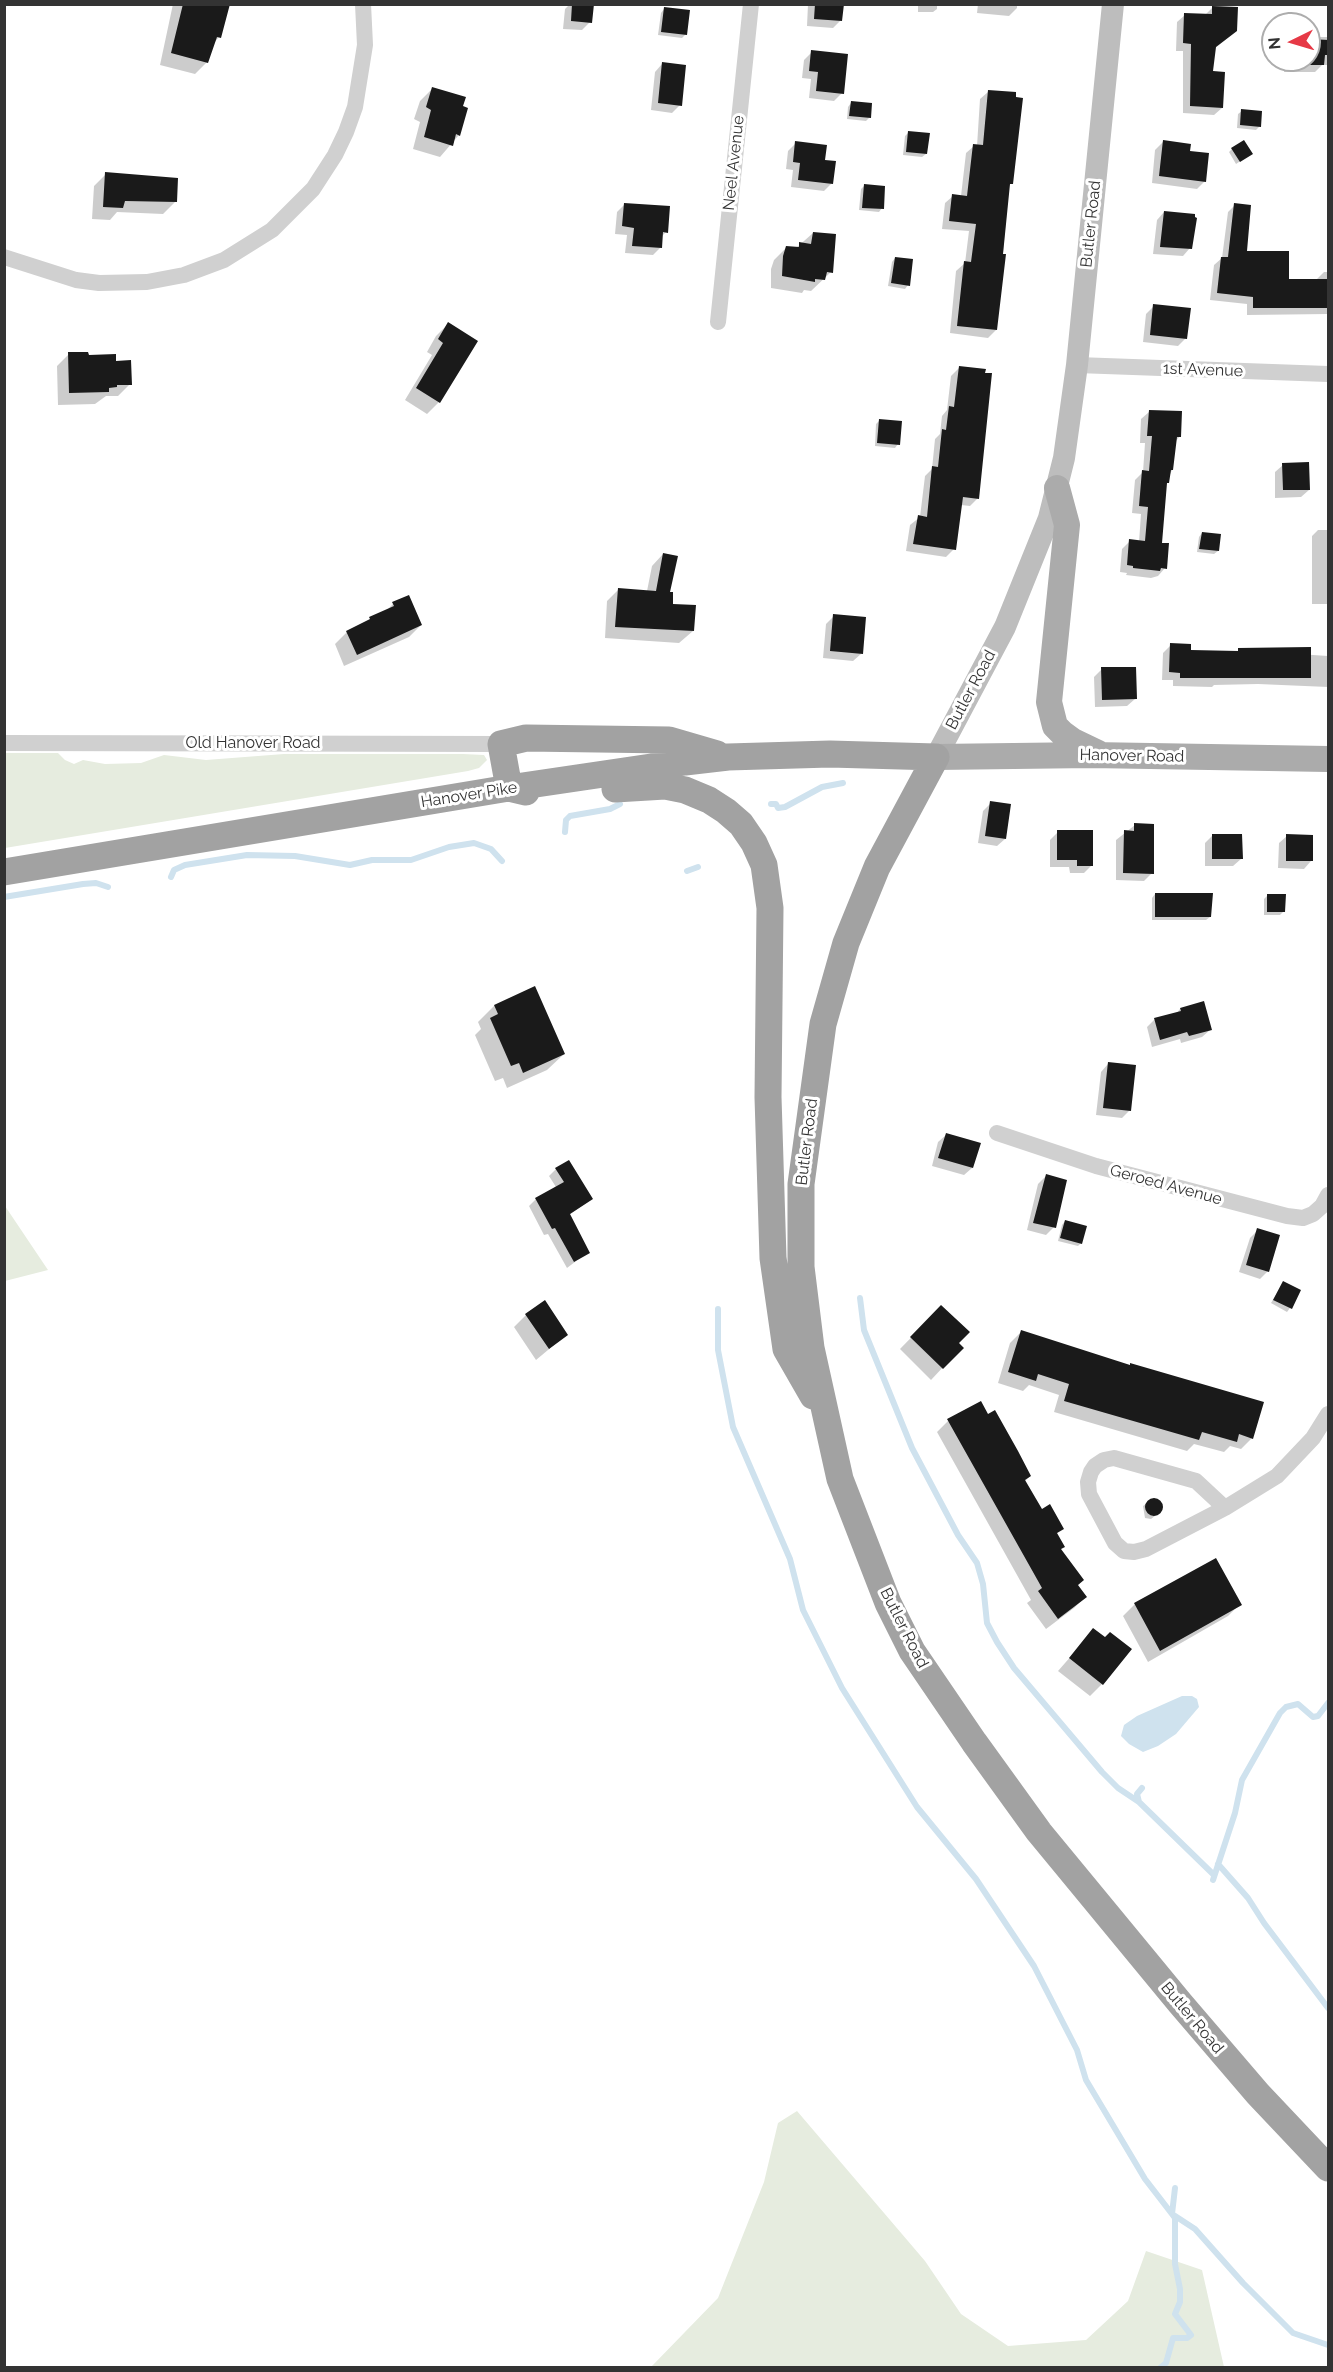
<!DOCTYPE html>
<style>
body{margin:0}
#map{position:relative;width:1333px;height:2372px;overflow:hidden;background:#fff;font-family:Raleway,sans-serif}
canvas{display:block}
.frame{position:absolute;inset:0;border:6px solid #333;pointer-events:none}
.north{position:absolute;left:1261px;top:12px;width:60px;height:60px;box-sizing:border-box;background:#fff;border:2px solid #adadad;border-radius:50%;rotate:265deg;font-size:16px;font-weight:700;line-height:24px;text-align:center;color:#333}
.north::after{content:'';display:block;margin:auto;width:21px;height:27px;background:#e63946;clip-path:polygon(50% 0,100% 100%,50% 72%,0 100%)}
</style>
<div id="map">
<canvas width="1333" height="2372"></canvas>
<div class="frame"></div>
<div class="north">N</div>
</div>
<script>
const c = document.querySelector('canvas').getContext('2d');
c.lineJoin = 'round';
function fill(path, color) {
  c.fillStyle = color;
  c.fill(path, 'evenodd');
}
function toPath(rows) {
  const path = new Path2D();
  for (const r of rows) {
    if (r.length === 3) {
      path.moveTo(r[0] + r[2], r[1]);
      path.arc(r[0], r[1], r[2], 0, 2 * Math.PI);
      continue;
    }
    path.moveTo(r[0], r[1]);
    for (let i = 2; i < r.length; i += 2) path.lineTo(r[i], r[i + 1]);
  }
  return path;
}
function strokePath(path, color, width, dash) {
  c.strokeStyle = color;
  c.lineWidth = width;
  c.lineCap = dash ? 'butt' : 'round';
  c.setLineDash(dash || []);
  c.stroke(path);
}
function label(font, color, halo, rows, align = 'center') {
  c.font = font + ' Raleway,sans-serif';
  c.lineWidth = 6;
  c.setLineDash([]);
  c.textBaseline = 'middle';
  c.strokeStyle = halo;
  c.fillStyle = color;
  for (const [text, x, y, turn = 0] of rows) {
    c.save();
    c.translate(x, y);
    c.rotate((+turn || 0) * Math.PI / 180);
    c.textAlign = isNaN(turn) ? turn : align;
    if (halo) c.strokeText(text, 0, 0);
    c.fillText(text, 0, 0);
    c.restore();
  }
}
const green = toPath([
 [5,753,58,753,65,760,74,764,83,760,105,764,141,763,164,755,206,760,284,754,463,754,484,755,487,760,479,768,468,771,5,848],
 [5,1206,48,1270,5,1281],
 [797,2111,925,2261,961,2314,1008,2346,1086,2340,1128,2301,1146,2251,1202,2270,1224,2367,651,2367,718,2298,764,2182,778,2123]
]);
const water = toPath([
 [1182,1696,1192,1696,1197,1699,1199,1707,1176,1734,1158,1746,1143,1752,1129,1744,1121,1736,1124,1725,1137,1716]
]);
const shadow = toPath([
 [173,4,228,4,219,37,213,44,207,62,195,74,160,65],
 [570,4,592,4,590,22,582,30,563,29,565,9],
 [808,4,842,4,840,21,833,28,807,26],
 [918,4,937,4,937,9,933,12,918,12],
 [978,4,1017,4,1017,8,1009,16,977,13],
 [1213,7,1236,31,1214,49,1211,73,1222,108,1214,115,1183,113,1183,51,1176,51,1177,22,1185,15,1204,16],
 [664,9,686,34,682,38,658,35,661,13],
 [1309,37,1328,37,1328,65,1322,65,1315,72,1284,72,1285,60,1309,60],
 [812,52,842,93,834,101,809,98,811,79,802,78,804,60],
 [662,64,680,105,672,113,651,110,655,72],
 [432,89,461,107,459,135,440,157,413,149,420,122,414,119,420,101],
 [988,92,1011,183,1009,186,996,330,988,338,950,333,956,271,965,263,969,231,942,229,945,203,953,196,961,196,966,153,974,146,977,146,980,99],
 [851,103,870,117,866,121,847,119,848,107],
 [1242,111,1260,126,1256,130,1237,128,1238,114],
 [908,133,926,154,922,157,903,155,905,136],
 [1163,142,1189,152,1205,181,1197,189,1152,183,1155,150],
 [796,143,823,161,832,183,824,191,791,187,793,170,786,169,788,151],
 [1232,149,1251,154,1236,164,1229,152],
 [106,174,175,202,163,214,117,212,110,220,92,219,94,186],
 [864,186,882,208,879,212,859,210,861,189],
 [625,204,666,232,661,237,661,247,653,255,625,253,627,235,615,234,617,212],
 [1235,205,1245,252,1288,280,1316,280,1324,272,1328,272,1328,314,1247,315,1247,304,1210,300,1214,265,1222,258,1228,212],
 [1164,212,1190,248,1183,256,1153,254,1157,220],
 [813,233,831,272,811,291,804,290,802,293,771,288,771,269,774,260,786,248,795,249],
 [895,258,908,285,905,289,888,286,892,262],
 [1154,306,1186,338,1178,346,1143,342,1146,314],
 [448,324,439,402,427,414,405,400,432,355,427,352,436,336],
 [69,354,115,362,130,384,118,396,106,396,95,404,58,405,57,366],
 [959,368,978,498,970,506,961,505,954,549,946,557,906,551,910,525,920,517,925,476,932,469,935,439,940,434,942,416,947,410,951,376],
 [1149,412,1180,436,1175,442,1172,470,1165,485,1160,544,1165,568,1158,576,1151,578,1126,575,1127,573,1120,572,1122,549,1130,541,1139,542,1141,514,1132,513,1135,480,1143,472,1145,443,1140,443,1141,419],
 [880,420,898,444,895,448,875,446,876,424],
 [1283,465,1309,490,1301,497,1275,498,1275,472],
 [1318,530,1328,530,1328,604,1312,604,1312,536],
 [1202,533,1218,551,1214,554,1197,552,1199,537],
 [663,554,671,605,693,631,679,643,605,638,607,601,618,590,647,591,652,566],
 [408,597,421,625,409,637,344,666,335,644,347,632,385,612,393,604],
 [834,616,861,654,853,661,823,658,826,624],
 [1171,645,1190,651,1236,653,1239,650,1328,656,1328,687,1258,684,1214,685,1212,687,1173,686,1173,680,1162,680,1163,653],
 [1102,669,1135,699,1127,706,1095,707,1094,677],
 [991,803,1005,839,997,846,978,843,983,811],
 [1135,825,1152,873,1144,881,1116,880,1116,840],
 [1058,832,1092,865,1084,873,1070,873,1069,867,1050,867,1050,840],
 [1213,835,1241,859,1233,866,1205,866,1205,843],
 [1287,836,1311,861,1304,869,1278,868,1279,843],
 [1155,894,1210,917,1206,920,1152,920,1152,898],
 [1268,895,1284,911,1280,915,1264,915,1264,899],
 [535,988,564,1054,547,1070,507,1088,503,1078,495,1081,475,1035,481,1029,478,1022,494,1006],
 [1180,1009,1210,1030,1202,1037,1181,1043,1180,1039,1152,1047,1147,1027,1154,1020,1176,1014],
 [1108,1064,1130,1110,1122,1118,1096,1115,1101,1072],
 [946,1135,972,1168,964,1175,932,1166,938,1142],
 [556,1169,591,1199,569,1215,588,1252,567,1268,548,1234,544,1235,529,1206,536,1199,556,1187,549,1176],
 [1046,1176,1054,1227,1046,1235,1027,1230,1038,1184],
 [1065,1221,1081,1243,1078,1246,1058,1241,1062,1225],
 [1258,1230,1268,1271,1260,1279,1239,1272,1250,1238],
 [1283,1283,1290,1308,1287,1312,1271,1303],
 [545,1302,566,1335,536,1360,514,1327,526,1315],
 [941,1307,957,1344,961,1348,931,1380,900,1349],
 [1021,1332,1252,1438,1241,1449,1230,1446,1224,1452,1194,1444,1187,1451,1054,1412,1059,1395,1029,1385,1023,1391,998,1383,1010,1343],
 [948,1421,1030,1476,1025,1481,1041,1511,1062,1529,1056,1534,1063,1547,1060,1550,1077,1586,1085,1597,1074,1608,1046,1629,1027,1603,1031,1600,937,1432],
 [1153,1499,1159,1500,1162,1506,1160,1512,1151,1519,1145,1518,1143,1506],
 [1135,1604,1240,1604,1228,1616,1148,1662,1123,1616],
 [1094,1630,1102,1684,1090,1696,1058,1671]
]);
const stream = toPath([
 [771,804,776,804,778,808,785,807,822,787,843,783],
 [565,832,566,820,570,816,610,809,620,804],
 [687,871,698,867],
 [171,877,174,870,185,865,247,855,295,856,350,865,372,860,411,860,449,847,474,843,491,849,502,861],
 [4,897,83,884,96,883,108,887],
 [860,1298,864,1330,912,1448,958,1535,977,1563,983,1584,987,1623,997,1642,1014,1668,1102,1772,1118,1788,1139,1802,1214,1875],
 [718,1309,718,1350,733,1427,790,1559,803,1610,842,1688,917,1807,976,1879,1034,1966,1077,2050,1086,2080,1145,2179,1172,2214,1195,2229,1243,2283,1293,2333,1328,2345],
 [1139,1802,1137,1794,1142,1788],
 [1218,1864,1248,1898,1264,1923,1328,2008],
 [1213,1880,1235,1813,1242,1780,1280,1713,1286,1707,1298,1704,1313,1717,1318,1716,1328,1703],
 [1160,2368,1166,2363,1173,2338,1187,2338,1191,2335,1175,2314,1180,2302,1180,2289,1175,2264,1175,2218,1172,2214,1175,2188]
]);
const building = toPath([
 [183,4,230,4,221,38,217,37,208,63,171,53],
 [572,4,594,4,592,23,571,21],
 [815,4,844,4,842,21,814,19],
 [1212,6,1238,7,1237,31,1216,47,1213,71,1225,72,1223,108,1190,106,1191,44,1183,43,1184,13,1212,14],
 [664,7,690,10,687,35,661,32],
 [1309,39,1329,40,1329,55,1325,55,1324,65,1309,65],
 [811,50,848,54,844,94,816,91,818,72,809,71],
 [662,62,686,65,682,106,658,103],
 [432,87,466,97,463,106,468,108,460,136,456,134,453,146,424,137,431,110,426,107],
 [988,90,1016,92,1016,97,1023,98,1013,184,1010,184,1003,254,1006,254,997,330,957,326,964,261,971,262,976,224,949,221,952,194,967,196,973,144,983,145],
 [851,101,872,103,871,118,849,116],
 [1241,109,1262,111,1261,127,1240,125],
 [908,131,930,133,927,154,906,152],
 [1163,140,1191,144,1190,151,1209,153,1206,182,1159,176],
 [1244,140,1253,154,1240,162,1231,148],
 [795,141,827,145,825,160,836,161,833,184,798,180,800,163,793,162],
 [105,172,178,178,177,202,125,201,123,208,103,207],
 [864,184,885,186,884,209,862,208],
 [624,203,670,206,668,233,663,232,662,248,632,246,634,228,622,226],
 [1234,203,1251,205,1247,251,1289,251,1289,279,1329,279,1329,308,1253,308,1253,297,1217,293,1221,257,1228,257],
 [1164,211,1195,214,1195,217,1197,218,1192,249,1160,247],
 [813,232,836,234,833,273,827,272,825,280,815,279,815,282,782,276,783,256,786,246,799,247,799,242,811,244],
 [895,257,913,259,910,286,891,283],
 [1153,304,1191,308,1187,339,1150,335],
 [448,322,478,341,440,403,416,388,443,343,438,339],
 [68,352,88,352,89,355,116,354,116,361,131,360,132,385,117,385,117,387,109,388,109,392,69,393],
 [959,366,986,369,985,373,992,373,979,499,963,497,956,550,913,544,918,515,927,517,932,466,938,467,942,429,946,430,949,406,954,407],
 [1149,410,1182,411,1181,437,1177,437,1173,470,1171,470,1169,483,1167,483,1162,543,1169,543,1167,569,1161,568,1160,571,1133,568,1133,566,1127,565,1129,539,1145,541,1148,507,1139,506,1142,470,1149,471,1152,436,1147,436],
 [879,419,902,421,900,445,877,443],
 [1309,462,1310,490,1283,490,1282,463],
 [1202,532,1221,534,1219,551,1199,549],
 [663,553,678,556,670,592,673,592,673,604,696,605,694,631,615,627,618,588,656,591],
 [409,595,422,625,357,655,346,631,370,619,369,617,394,606,392,602],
 [833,614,866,617,863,654,830,651],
 [1170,643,1191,644,1191,650,1238,651,1238,648,1311,647,1311,678,1180,678,1180,673,1169,672],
 [1101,667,1136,667,1137,699,1102,700],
 [990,801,1011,804,1006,839,985,836],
 [1134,823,1154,824,1154,874,1123,873,1124,830,1134,831],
 [1057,830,1093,830,1093,866,1077,866,1077,860,1057,860],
 [1212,834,1242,834,1243,859,1212,859],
 [1286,834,1313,835,1313,861,1286,861],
 [1155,893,1213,893,1211,917,1155,917],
 [1267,894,1286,894,1285,912,1267,912],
 [535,986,565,1054,523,1073,519,1063,511,1066,490,1018,498,1014,494,1005],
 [1204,1001,1212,1030,1189,1036,1187,1032,1160,1040,1154,1018,1181,1011,1180,1008],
 [1108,1062,1136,1065,1131,1111,1103,1108],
 [946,1133,981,1143,973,1168,938,1158],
 [569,1160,593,1199,570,1214,590,1253,574,1262,555,1228,552,1229,535,1198,564,1182,555,1168],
 [1046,1174,1067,1180,1056,1228,1033,1223],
 [1065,1220,1087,1226,1082,1244,1060,1238],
 [1257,1228,1280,1235,1269,1272,1246,1265],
 [1283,1281,1301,1290,1292,1309,1273,1300],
 [545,1300,568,1335,549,1349,525,1314],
 [941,1305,970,1332,959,1343,964,1348,943,1369,910,1337],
 [1021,1330,1130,1365,1130,1363,1264,1402,1253,1439,1239,1434,1237,1442,1202,1432,1199,1440,1064,1401,1069,1384,1038,1374,1036,1381,1008,1372],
 [981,1401,988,1414,995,1410,1018,1451,1031,1476,1025,1480,1042,1509,1050,1504,1064,1529,1057,1533,1065,1547,1061,1549,1084,1580,1078,1585,1087,1597,1058,1619,1038,1591,1042,1588,947,1419],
 [1154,1507,9],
 [1216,1558,1242,1605,1160,1651,1134,1603],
 [1093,1628,1105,1637,1110,1632,1132,1649,1103,1685,1069,1658]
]);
const minor = toPath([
 [4,257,76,280,99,283,147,282,184,275,224,260,272,230,313,189,335,155,346,132,355,107,365,45,363,4],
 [718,322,751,4],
 [1077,365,1328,374],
 [4,743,501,744],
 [997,1133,1096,1166,1287,1216,1303,1218,1313,1214,1322,1206,1328,1195],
 [1225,1508,1196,1481,1114,1458,1104,1460,1095,1466,1091,1472,1088,1482,1089,1494,1115,1543,1124,1551,1134,1552,1146,1549,1225,1508,1277,1476,1313,1438,1328,1414]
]);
const secondary = toPath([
 [936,757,1005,627,1049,518,1064,458,1077,365,1113,4]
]);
const primary = toPath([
 [1057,488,1067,525,1049,702,1055,726,1062,733,1073,741,1098,753],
 [936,757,1091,755,1328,759]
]);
const trunk = toPath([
 [615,789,665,786,685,790,709,800,726,811,741,824,754,843,764,865,770,908,768,1097,773,1258,786,1349,813,1396],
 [526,792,509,788,501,744,526,738,669,740,717,754],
 [4,872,509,788,685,762,728,757,830,754,936,757,877,867,846,943,823,1024,801,1184,801,1267,811,1348,840,1479,888,1603,912,1651,974,1742,1039,1832,1180,2003,1258,2094,1328,2168]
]);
const streetNames = [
 ["Neel Avenue",734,163,-84],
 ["Butler Road",1091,224,-84],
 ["1st Avenue",1203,370,2],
 ["Butler Road",971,690,-62],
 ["Old Hanover Road",253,743],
 ["Hanover Road",1132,756,1],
 ["Hanover Pike",469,795,-9],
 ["Butler Road",807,1142,-83],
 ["Geroed Avenue",1166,1185,15],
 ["Butler Road",904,1628,63],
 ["Butler Road",1192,2018,50]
];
fill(green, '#e6ecdf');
fill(water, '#cfe2ee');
fill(shadow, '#0003');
strokePath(stream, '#cfe2ee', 6);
fill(building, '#1a1a1a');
strokePath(minor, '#d0d0d0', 16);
strokePath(secondary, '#bdbdbd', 22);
strokePath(primary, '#ababab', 26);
strokePath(trunk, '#a2a2a2', 27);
label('16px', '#333', '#fff', streetNames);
</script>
